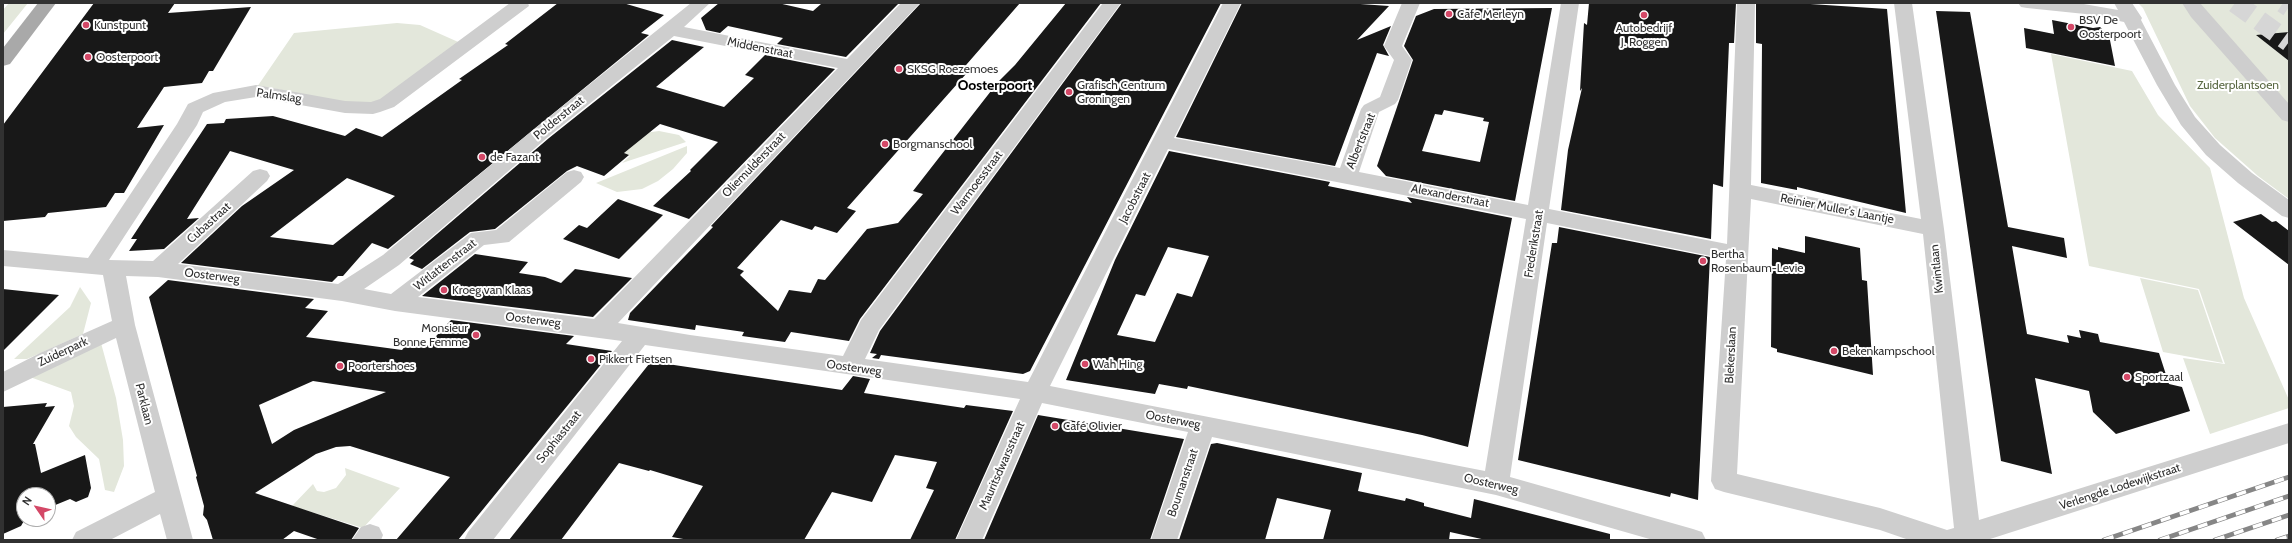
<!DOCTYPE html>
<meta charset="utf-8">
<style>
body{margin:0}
#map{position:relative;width:2292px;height:543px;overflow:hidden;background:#fff;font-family:Cabin,sans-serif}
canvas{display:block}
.frame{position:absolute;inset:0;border:4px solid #313131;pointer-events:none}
.north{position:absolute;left:16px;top:487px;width:40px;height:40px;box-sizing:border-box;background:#fff;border:1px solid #adadad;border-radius:50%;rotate:304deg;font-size:11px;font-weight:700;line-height:16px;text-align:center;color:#313131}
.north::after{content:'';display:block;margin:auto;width:14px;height:18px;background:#d44867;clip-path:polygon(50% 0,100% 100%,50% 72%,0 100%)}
</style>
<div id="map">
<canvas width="2292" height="543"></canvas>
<div class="frame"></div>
<div class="north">N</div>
</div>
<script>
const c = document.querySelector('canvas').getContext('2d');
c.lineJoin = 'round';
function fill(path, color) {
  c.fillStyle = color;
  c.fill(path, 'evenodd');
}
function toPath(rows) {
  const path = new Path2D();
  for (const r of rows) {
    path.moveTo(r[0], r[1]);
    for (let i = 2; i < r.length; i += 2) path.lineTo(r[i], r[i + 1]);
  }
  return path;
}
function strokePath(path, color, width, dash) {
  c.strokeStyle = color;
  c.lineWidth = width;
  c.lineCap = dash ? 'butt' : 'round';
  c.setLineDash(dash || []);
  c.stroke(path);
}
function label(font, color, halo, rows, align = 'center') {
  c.font = font + ' Cabin,sans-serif';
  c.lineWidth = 4;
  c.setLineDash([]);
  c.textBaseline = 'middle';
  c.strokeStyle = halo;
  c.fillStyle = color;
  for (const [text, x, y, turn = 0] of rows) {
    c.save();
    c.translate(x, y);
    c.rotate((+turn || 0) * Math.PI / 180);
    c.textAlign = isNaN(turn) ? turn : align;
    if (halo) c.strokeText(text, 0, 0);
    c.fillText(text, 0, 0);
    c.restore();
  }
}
const green = toPath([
 [9,3,28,3,3,34,3,10],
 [2138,3,2289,3,2289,32,2266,35,2265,42,2289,61,2289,199,2258,176,2215,138,2190,106,2143,8],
 [397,23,420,25,465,45,375,111,268,87,257,87,294,33],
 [2051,54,2132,71,2158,115,2210,168,2244,298,2289,400,2289,408,2210,434,2183,358,2225,364,2199,289,2089,266],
 [659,131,679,135,686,142,622,163,630,156,624,153,644,133],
 [687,146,687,153,673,169,658,181,642,189,617,192,596,183],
 [2140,278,2198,290,2223,363,2163,352],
 [80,287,91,303,83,334,27,359,14,359,70,307],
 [101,343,116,398,123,440,124,466,114,492,105,490,99,459,76,437,69,426,74,406,71,392,30,377],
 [345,468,400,488,363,528,292,506,313,484,317,491,324,492,336,488,346,475]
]);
const building = toPath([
 [94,3,175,3,168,13,251,7,213,71,209,71,202,83,164,87,137,128,164,125,124,193,115,193,106,207,48,213,45,217,3,221,3,125],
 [558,3,623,3,664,15,641,33,649,35,388,249,372,243,343,276,338,276,332,282,181,263,242,206,294,170,230,151,187,219,199,218,164,249,129,251,137,239,131,239,207,124,224,123,226,119,273,116,345,136,356,128,382,137,462,80,459,79,508,45,505,44],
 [347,178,395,196,333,245,270,237],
 [719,3,778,3,813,11,821,4,825,3,899,3,846,57,777,44,783,38,728,26,720,33,706,30,701,18],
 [921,3,1020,3,960,72,966,74,847,208,856,211,837,233,815,226,812,230,781,220,737,268,744,271,740,275,778,311,789,290,811,293,818,279,825,280,867,229,898,223,923,194,913,191,998,82,1015,65,1066,3,1101,3,860,319,849,341,791,332,785,342,742,336,744,332,696,325,695,330,628,320,630,313,713,227,711,226],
 [1122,3,1221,3,1030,371,1023,374,881,355,879,359,872,358,877,354,870,353,880,331],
 [1242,3,1346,3,1389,6,1357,40,1391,26,1383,45,1389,56,1377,53,1335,166,1176,137],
 [1589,3,1736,3,1734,43,1729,43,1723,187,1713,184,1711,239,1561,210,1568,150,1582,88,1580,91,1584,23,1587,25],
 [1756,3,1795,3,1887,9,1906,213,1797,187,1797,190,1761,183,1762,44,1756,43],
 [1552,8,1515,201,1386,176,1377,166,1413,60,1404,46,1416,16,1434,9],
 [1444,110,1484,118,1483,121,1489,122,1480,162,1422,151,1435,114,1442,115],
 [1936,11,1970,12,2008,227,2064,238,2067,258,2012,246,2027,334,2069,343,2067,335,2081,338,2079,330,2098,334,2100,342,2159,353,2169,384,2182,387,2190,411,2116,434,2093,412,2089,391,2035,378,2052,474,2001,461],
 [2052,20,2093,28,2100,27,2109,35,2115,66,2026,48,2024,28,2054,34],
 [2289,32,2289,61,2256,35],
 [672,40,704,47,656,87,724,107,754,78,745,75,765,55,835,69,689,219,653,206,691,171,690,170,718,142,660,124,624,153,629,155,604,176,577,166,567,171,495,229,470,232,422,269,410,264,414,260,409,258,549,138],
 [1169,151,1330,182,1328,186,1412,203,1407,197,1512,218,1468,447,1422,435,1188,386,1187,389,1159,384,1155,394,1066,380,1115,260],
 [1168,247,1209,256,1192,297,1177,293,1155,342,1117,335,1136,294,1145,296],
 [618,199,663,215,619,259,563,239,579,225,587,228],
 [2261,214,2272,222,2276,221,2289,231,2289,265,2233,222],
 [1559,227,1710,257,1698,500,1671,493,1670,497,1518,460,1552,243,1557,243],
 [1805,236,1860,248,1862,280,1867,281,1873,375,1777,352,1777,349,1771,347,1772,248,1778,250,1778,247,1805,253],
 [475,254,528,262,519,273,545,277,561,283,575,269,632,278,593,317,422,296],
 [168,280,314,299,305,308,328,311,306,337,402,350,407,344,426,347,451,320,574,336,566,344,612,351,458,540,396,540,450,477,350,446,336,447,316,454,255,493,359,528,351,540,320,540,294,531,282,540,213,540,207,520,203,515,204,506,196,477,197,476,149,297],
 [313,381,386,392,294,430,272,444,259,405],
 [3,289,59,295,3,351],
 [654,362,842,390,853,376,870,379,864,393,964,408,966,405,1013,411,955,540,910,540,934,490,926,488,937,462,895,455,872,502,832,492,804,540,689,540,672,537,703,486,650,470,649,471,619,463,561,540,509,540,649,364],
 [47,403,45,407,55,406,33,444,35,444,41,473,85,455,91,488,88,497,76,502,70,499,48,508,48,495,24,495,25,519,21,526,3,534,3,407],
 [1038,415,1184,439,1150,540,984,540],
 [1217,443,1362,473,1358,491,1405,501,1406,498,1424,503,1424,506,1471,518,1474,499,1610,534,1610,540,1486,540,1450,532,1449,540,1323,540,1331,510,1277,498,1265,540,1179,540,1211,444]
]);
const highwayTunnel = toPath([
 [2235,3,2289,42],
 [2283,3,2289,7]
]);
const minor = toPath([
 [510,3,528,3,529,6,394,107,380,112,373,114,345,113,256,97,225,102,203,112,197,125,109,260,153,261,253,171,260,169,267,171,270,176,267,181,178,264,338,284,383,255,534,129,691,3,710,3,684,27,847,59,901,3,920,3,618,323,690,335,843,356,861,320,1103,3,1121,3,879,330,865,359,1028,382,1223,3,1241,3,1174,138,1340,168,1361,109,1364,105,1380,97,1394,60,1384,46,1402,3,1420,3,1402,46,1412,60,1398,100,1395,104,1379,112,1359,172,1528,205,1561,3,1579,3,1549,209,1727,244,1737,3,1755,3,1751,185,1921,219,1894,3,1912,3,1944,229,1979,520,2289,423,2289,443,1987,540,1909,540,1880,530,1724,492,1715,489,1711,481,1726,259,1547,223,1510,477,1693,529,1702,532,1706,540,1653,540,1496,495,1212,437,1177,540,1151,540,1188,432,1042,403,982,540,956,540,1020,399,645,345,493,540,464,540,468,532,622,341,395,311,342,301,158,277,126,276,135,325,193,540,167,540,160,514,110,540,72,540,76,532,155,492,116,338,3,392,3,372,40,353,112,321,103,275,3,266,3,250,88,258,177,124,188,104,213,93,256,85,345,101,371,102,380,99,510,3],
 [674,36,838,68,594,319,418,297,484,245,509,242,581,182,584,177,581,172,574,170,567,172,496,230,471,233,391,294,364,289,399,265,548,137,674,36],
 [1168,149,1526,219,1485,471,1050,386,1168,149],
 [1751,199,1923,234,1954,528,1947,530,1880,508,1737,474,1751,199],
 [2018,3,2078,3,2118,10,2114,3,2132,3,2142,18,2141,20,2175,85,2195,117,2220,145,2252,173,2289,200,2289,218,2282,216,2238,183,2206,155,2181,125,2157,85,2124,22,2085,14,2027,8,2021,7,2018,3],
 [2182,3,2200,3,2289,104,2289,122,2282,120,2191,17,2182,3],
 [370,524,379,527,383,535,381,540,352,540,361,527,370,524]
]);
const major = toPath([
 [38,3,56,3,10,64,3,66,3,48,38,3]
]);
const rail = toPath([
 [2104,540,2289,477],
 [2160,540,2289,496],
 [2215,540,2289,515],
 [2277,540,2289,536]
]);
const markers = [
 [1449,14,4,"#d44867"],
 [1644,15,4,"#d44867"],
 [86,25,4,"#d44867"],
 [2071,27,4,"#d44867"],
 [88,57,4,"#d44867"],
 [899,69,4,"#d44867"],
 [1069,92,4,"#d44867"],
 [885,144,4,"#d44867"],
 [482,157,4,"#d44867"],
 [1703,261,4,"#d44867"],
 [444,290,4,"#d44867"],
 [476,335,4,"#d44867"],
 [1834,351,4,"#d44867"],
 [591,359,4,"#d44867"],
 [1085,364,4,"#d44867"],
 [340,366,4,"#d44867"],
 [2127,377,4,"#d44867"],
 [1055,426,4,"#d44867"]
];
const poiNames = [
 ["Cafe Merleyn",1457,14],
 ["BSV De",2079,20],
 ["Oosterpoort",2079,34],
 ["Kunstpunt",94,25],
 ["Autobedrijf",1644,28,"center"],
 ["J. Roggen",1644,42,"center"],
 ["Oosterpoort",96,57],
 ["SKSG Roezemoes",907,69],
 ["Grafisch Centrum",1077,85],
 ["Groningen",1077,99],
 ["Borgmanschool",893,144],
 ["de Fazant",490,157],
 ["Bertha",1711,254],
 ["Rosenbaum-Levie",1711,268],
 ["Kroeg van Klaas",452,290],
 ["Monsieur",468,328,"right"],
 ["Bonne Femme",468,342,"right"],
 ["Bekenkampschool",1842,351],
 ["Pikkert Fietsen",599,359],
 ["Wah Hing",1093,364],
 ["Poortershoes",348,366],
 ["Sportzaal",2135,377],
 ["Café Olivier",1063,426]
];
const streetNames = [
 ["Middenstraat",760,48,11],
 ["Palmslag",279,96,8],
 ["Polderstraat",559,118,-39],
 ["Albertstraat",1361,141,-68],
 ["Oliemulderstraat",754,165,-46],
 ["Warmoesstraat",977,183,-53],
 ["Alexanderstraat",1450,196,11],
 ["Jacobstraat",1135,198,-63],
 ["Reinier Muller's Laantje",1837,209,11],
 ["Cubastraat",209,223,-42],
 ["Frederikstraat",1534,244,-81],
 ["Witlattenstraat",445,265,-38],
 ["Kwintlaan",1937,269,-96],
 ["Oosterweg",212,276,7],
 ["Oosterweg",533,320,7],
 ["Zuiderpark",63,352,-25],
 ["Blekerslaan",1731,355,-87],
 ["Oosterweg",854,368,8],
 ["Parklaan",144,404,76],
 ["Oosterweg",1173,420,11],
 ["Sophiastraat",559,437,-51],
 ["Mauritsdwarsstraat",1002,466,-66],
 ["Boumanstraat",1183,483,-71],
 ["Oosterweg",1491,484,13],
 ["Verlengde Lodewijkstraat",2120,487,-18]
];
const parkNames = [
 ["Zuiderplantsoen",2238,85]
];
const quarterNames = [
 ["Oosterpoort",995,86]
];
fill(green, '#e3e7db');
fill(building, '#181818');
strokePath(highwayTunnel, '#d6d6d6', 20, [20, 10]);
fill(minor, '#cecece');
fill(major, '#a9a9a9');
strokePath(rail, '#868686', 5);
strokePath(rail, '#fff', 3.5, [10]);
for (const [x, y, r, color] of markers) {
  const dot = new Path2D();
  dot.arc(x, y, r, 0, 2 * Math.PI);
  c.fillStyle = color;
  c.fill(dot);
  strokePath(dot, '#fff', 1.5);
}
label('12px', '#313131', '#fff', poiNames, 'left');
label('12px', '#313131', '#fff', streetNames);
label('12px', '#5a6943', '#fff', parkNames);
label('bold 14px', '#000', '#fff', quarterNames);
</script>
